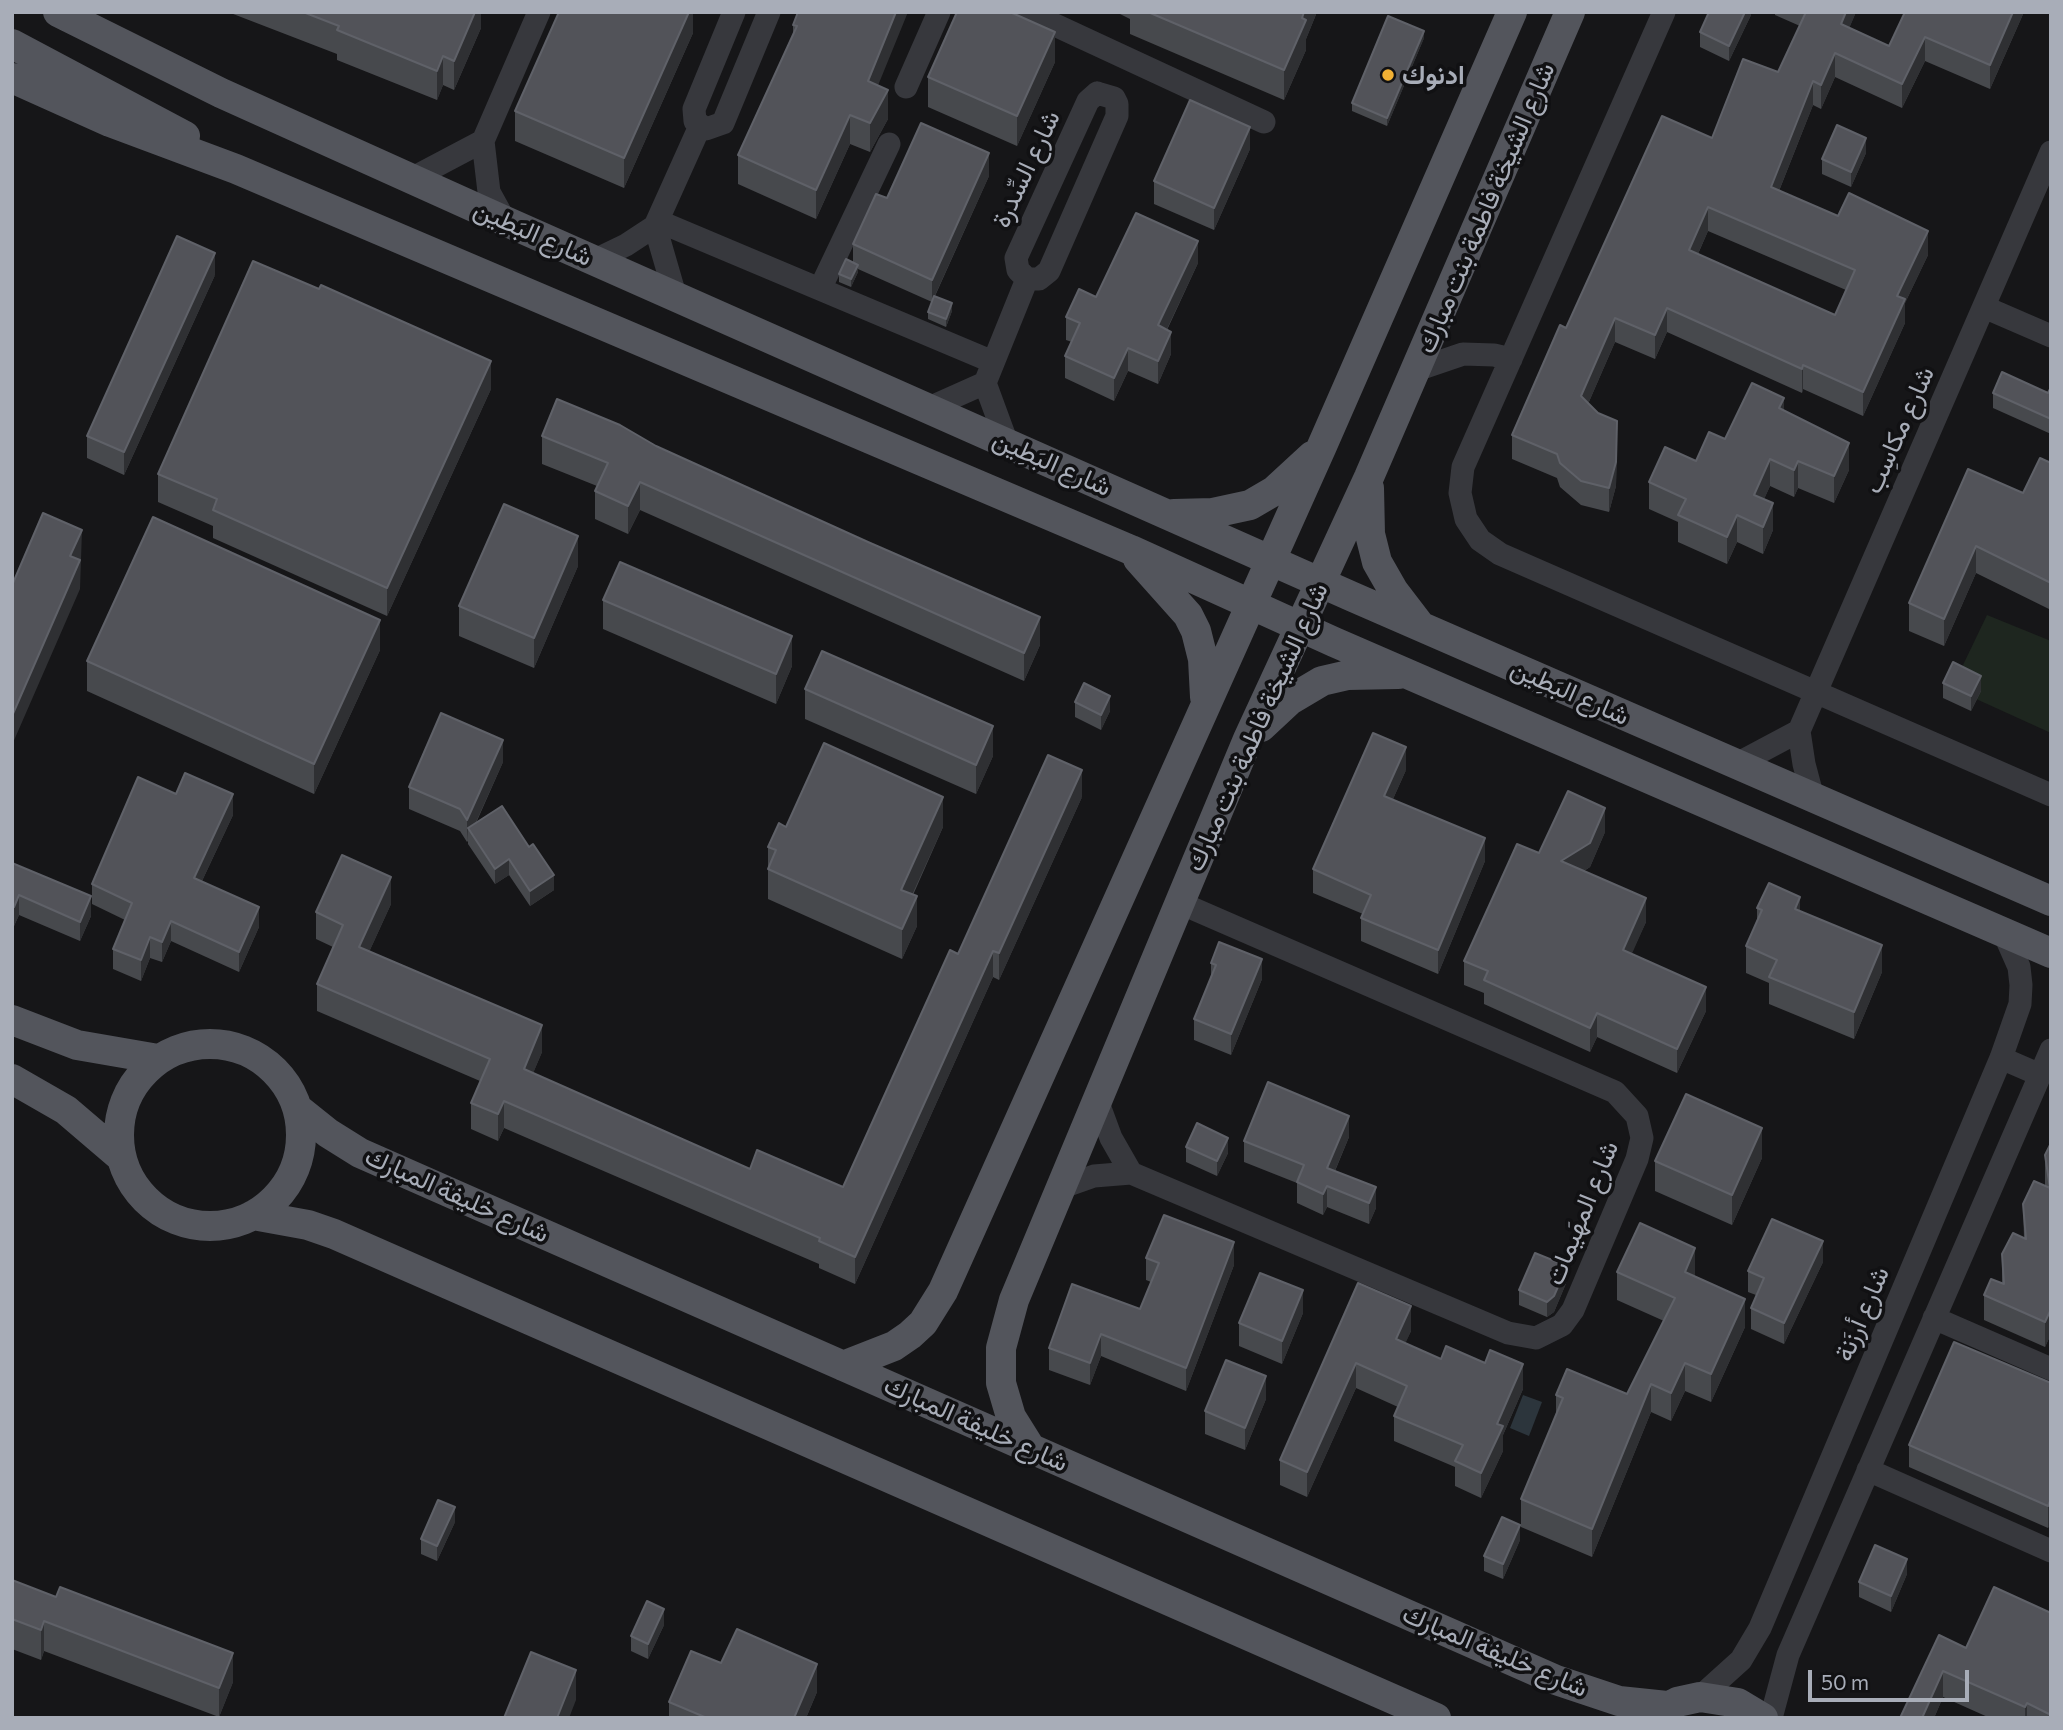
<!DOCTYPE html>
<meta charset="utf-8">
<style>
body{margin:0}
#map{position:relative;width:2063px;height:1730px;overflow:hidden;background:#161618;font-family:Commissioner,sans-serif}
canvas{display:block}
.frame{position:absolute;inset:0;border:14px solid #a8adb8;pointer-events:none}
.scale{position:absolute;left:1808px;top:1670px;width:161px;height:32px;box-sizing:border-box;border:4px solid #a8adb8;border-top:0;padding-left:9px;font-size:21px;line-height:24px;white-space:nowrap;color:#a8adb8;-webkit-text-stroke:5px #111113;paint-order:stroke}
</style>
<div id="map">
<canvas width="2063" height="1730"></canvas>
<div class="frame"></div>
<div class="scale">50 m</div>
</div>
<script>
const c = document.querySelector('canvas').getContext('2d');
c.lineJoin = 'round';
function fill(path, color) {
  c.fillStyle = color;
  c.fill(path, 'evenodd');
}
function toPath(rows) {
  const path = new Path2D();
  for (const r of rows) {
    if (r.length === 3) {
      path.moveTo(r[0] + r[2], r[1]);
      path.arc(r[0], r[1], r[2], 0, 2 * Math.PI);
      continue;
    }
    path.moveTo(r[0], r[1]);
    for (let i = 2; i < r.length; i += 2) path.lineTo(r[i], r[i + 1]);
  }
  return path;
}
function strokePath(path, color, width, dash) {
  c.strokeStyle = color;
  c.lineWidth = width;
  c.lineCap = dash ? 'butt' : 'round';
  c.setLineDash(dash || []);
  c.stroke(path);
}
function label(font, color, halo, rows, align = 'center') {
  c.font = font + ' Commissioner,Vazirmatn,sans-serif';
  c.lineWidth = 7;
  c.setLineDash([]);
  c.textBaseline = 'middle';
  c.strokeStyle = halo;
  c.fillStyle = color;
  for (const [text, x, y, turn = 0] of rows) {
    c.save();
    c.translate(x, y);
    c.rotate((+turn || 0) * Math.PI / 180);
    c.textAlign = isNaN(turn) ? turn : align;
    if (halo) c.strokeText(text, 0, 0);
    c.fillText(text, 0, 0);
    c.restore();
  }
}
const green = toPath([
 [1987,615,2051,641,2051,733,1952,688]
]);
const water = toPath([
 [1523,1395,1542,1402,1529,1436,1510,1428]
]);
const minor = toPath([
 [734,12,694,109,695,121,706,129,723,123,769,12],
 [1027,12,1264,122],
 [1664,12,1463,467,1460,493,1466,519,1480,540,1500,554,2051,795],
 [906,87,939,12],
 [1097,93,1114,98,1117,104,1117,116,1049,271,1039,279,1027,279,1018,270,1016,258,1088,101,1097,93],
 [411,179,483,141],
 [505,221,489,192,483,141,539,12],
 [658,221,993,362],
 [655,226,675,295],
 [595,260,626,245,655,226,700,126],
 [820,289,889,144],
 [1984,307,2051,336],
 [1416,370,1463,354,1494,355,1511,359],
 [929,408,985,383],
 [1007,443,985,383,1027,279],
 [1737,764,1799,731],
 [1813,798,1804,764,1799,731,2051,152],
 [2001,1058,2038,1074],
 [1097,1100,1111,1138,1131,1173],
 [1060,1188,1094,1176,1131,1173,1508,1333,1536,1338,1562,1325,1573,1310,1637,1159,1642,1138,1637,1116,1615,1092,1180,903],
 [1934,1318,2051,1369],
 [1868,1470,2051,1551],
 [1700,1697,1741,1660,1760,1628,2001,1058,2020,1004,2021,985,2019,967,2004,933],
 [1771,1718,1788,1655,2051,1050]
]);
const major = toPath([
 [58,12,221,93,505,221,1353,597,2051,901],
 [12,44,185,136],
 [12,78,110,122,236,169,1131,550,1334,642,2051,953],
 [1369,488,1370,534,1377,562,1393,590,1419,624],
 [1174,514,1213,513,1250,505,1274,491,1312,456],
 [1138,559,1188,615,1196,631,1203,659,1205,697],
 [1261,727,1290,700,1322,681,1348,675,1398,674],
 [12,1020,77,1045,158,1059],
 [210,1135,91],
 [12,1079,66,1110,121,1157],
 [298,1109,328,1133,360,1153,1556,1680,1619,1701,1667,1706],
 [253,1215,308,1225,334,1234,1436,1718],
 [843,1366,894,1346,910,1335,923,1323,943,1291,1322,446,1512,12],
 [1031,1449,1011,1417,1001,1383,1001,1348,1014,1300,1248,739,1369,477,1570,12],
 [1652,1716,1677,1702,1700,1697,1738,1703,1763,1718]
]);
const wall = toPath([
 [228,12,481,12,481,28,454,90,443,85,437,100,337,60,337,54],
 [693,12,693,33,624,188,515,141,515,111],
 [798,12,878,85,888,119,870,152,850,144,816,219,738,184,738,155,793,35,793,25],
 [1116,12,1317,12,1306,39,1306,50,1284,100,1130,34,1130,19],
 [1751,12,1751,15,1729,61,1700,47,1700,32],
 [1775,12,1856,12,1849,28,1889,46,2024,12,1990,89,1925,61,1902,108,1835,77,1821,109,1813,105,1779,191,1928,255,1905,303,1905,323,1863,416,1803,389,1802,393,1667,332,1655,359,1615,342,1588,404,1617,445,1616,486,1609,512,1581,505,1560,487,1557,478,1512,459,1512,435,1566,328,1712,138,1778,72,1800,26,1775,15],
 [1708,231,1846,290,1835,315,1698,254],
 [1424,38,1387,126,1352,111,1352,103],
 [1055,62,1017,146,928,107,928,77],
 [1250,149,1214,230,1154,204,1154,181],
 [1866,153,1851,187,1822,174,1822,159],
 [989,176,935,296,952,311,946,327,928,319,928,312,932,302,858,269,858,272,851,287,839,282,839,274,853,263,853,244,887,198],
 [1198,263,1167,330,1171,354,1158,384,1128,371,1114,401,1065,378,1065,356,1072,342,1066,340,1066,317,1096,297],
 [215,275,124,475,87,458,87,436],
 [2051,387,2051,434,1993,408,1993,393,2048,393],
 [491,389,387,616,213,538,213,526,158,502,158,474],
 [1784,411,1849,470,1834,503,1798,488,1794,497,1770,486,1764,499,1773,530,1763,554,1737,542,1727,564,1678,542,1678,522,1649,509,1649,482,1696,461,1725,439],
 [542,436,656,446,1040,645,1024,681,640,510,628,534,595,519,595,491,597,486,542,464],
 [2051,463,2051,610,1976,573,1944,646,1909,631,1909,603,2023,493],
 [578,566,534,668,459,636,459,606],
 [603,600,792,666,776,704,603,629],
 [380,650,314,794,87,691,87,661],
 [1943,683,1981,691,1971,711,1943,698],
 [805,689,993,756,976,794,805,719],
 [1075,702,1110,711,1101,730,1075,717],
 [503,762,476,823,554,890,530,906,509,875,495,884,468,844,468,841,467,842,460,831,409,809,409,787],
 [1406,770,1393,799,1485,861,1438,974,1361,941,1361,918,1363,914,1313,893,1313,869],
 [176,794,233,815,202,881,259,927,239,972,171,941,162,962,150,958,141,981,113,969,113,949,125,920,92,904,92,884],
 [1082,797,999,980,993,977,855,1284,819,1268,819,1264,504,1128,498,1141,471,1129,471,1103,480,1081,317,1011,317,984,333,947,316,939,316,912,391,904,369,952,542,1052,533,1073,750,1169,843,1187,958,954],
 [786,827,943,827,913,895,917,926,902,959,768,899,768,847],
 [1605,832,1590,867,1584,871,1646,922,1631,954,1706,1011,1677,1073,1597,1037,1590,1052,1484,1004,1484,993,1464,985,1464,961,1539,853],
 [12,863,91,916,80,941,19,915,14,926,12,925],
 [1757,908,1800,911,1882,972,1854,1039,1769,1004,1769,983,1746,973,1746,946,1757,920],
 [1211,963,1262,979,1231,1055,1194,1040,1194,1019,1211,977],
 [1349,1137,1335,1171,1376,1208,1369,1224,1327,1207,1323,1215,1297,1203,1297,1183,1244,1162,1244,1141],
 [2051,1143,2051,1334,2045,1347,1984,1320,1984,1295,2002,1284,2002,1254,2024,1238,2023,1204,2045,1186,2045,1155],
 [1186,1147,1228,1153,1217,1176,1186,1162],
 [1762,1158,1732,1225,1655,1191,1655,1161],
 [1146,1258,1234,1265,1186,1391,1101,1356,1090,1385,1049,1370,1049,1348,1140,1309,1151,1282,1146,1280],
 [1823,1262,1784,1344,1751,1329,1751,1308,1756,1295,1748,1292,1748,1271],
 [1617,1272,1695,1277,1745,1327,1711,1402,1685,1391,1671,1421,1651,1412,1592,1557,1521,1527,1521,1499,1556,1416,1556,1395,1627,1394,1664,1321,1617,1300],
 [1567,1281,1554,1312,1547,1317,1519,1305,1519,1290],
 [1358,1283,1411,1331,1405,1343,1441,1359,1523,1389,1503,1435,1503,1451,1481,1498,1455,1486,1455,1467,1394,1441,1394,1416,1398,1407,1356,1388,1307,1497,1280,1485,1280,1460],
 [1303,1313,1282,1364,1239,1346,1239,1323],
 [2051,1383,2051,1521,2048,1528,1909,1467,1909,1445],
 [1266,1399,1245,1450,1205,1434,1205,1411],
 [455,1522,437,1561,421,1554,421,1539],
 [1520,1540,1503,1579,1484,1571,1484,1556],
 [1907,1574,1891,1612,1859,1597,1859,1582],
 [12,1580,233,1682,219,1717,44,1651,41,1660,12,1649],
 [2051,1613,2051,1718,1990,1718,1943,1697,1934,1718,1900,1718,1939,1635,1966,1648],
 [664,1625,648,1659,631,1651,631,1636],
 [721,1663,817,1692,806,1718,669,1718,669,1702]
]);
const shadedWall = toPath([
 [475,12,481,12,481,28,454,90,454,61],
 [689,12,693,12,693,33,624,188,624,158],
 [896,12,908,12,868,110,868,81],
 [1304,12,1317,12,1306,39,1306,50,1284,100,1284,70],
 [1745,12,1751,12,1751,15,1729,61,1729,46],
 [1846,12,1856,12,1841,48,1841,24],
 [2013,12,2024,12,1990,89,1990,65],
 [1424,31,1424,38,1387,126,1387,118],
 [1055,32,1055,62,1017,146,1017,116],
 [1925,37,1925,61,1902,108,1902,84],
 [1835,53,1835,77,1821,109,1821,85],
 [443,56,443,85,437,100,437,71],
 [1813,81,1813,105,1771,211,1771,187],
 [888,90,888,119,870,152,870,123],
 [850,115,850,144,816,219,816,190],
 [1250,127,1250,149,1214,230,1214,208],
 [1866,138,1866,153,1851,187,1851,172],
 [989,153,989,176,932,302,932,280],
 [1708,207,1708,231,1689,274,1689,250],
 [1928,231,1928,255,1905,303,1905,323,1863,416,1863,392,1897,296],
 [1198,241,1198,263,1158,348,1158,325],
 [215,253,215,275,124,475,124,452],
 [858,265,858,272,851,287,851,279],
 [952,303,952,311,946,327,946,319],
 [1667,308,1667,332,1655,359,1655,335],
 [1615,318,1615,342,1581,420,1581,396],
 [1171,332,1171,354,1158,384,1158,361],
 [1128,348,1128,371,1114,401,1114,378],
 [491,361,491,389,387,616,387,588],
 [1803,365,1803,389,1802,393,1802,369],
 [1784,398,1784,425,1779,408],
 [1617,421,1616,486,1609,512,1609,488],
 [1849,443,1849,470,1834,503,1834,476],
 [1770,459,1770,486,1754,522,1754,495],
 [1798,461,1798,488,1794,497,1794,470],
 [640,482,640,510,628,534,628,506],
 [1773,503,1773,530,1763,554,1763,527],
 [1737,515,1737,542,1727,564,1727,537],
 [82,530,80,589,12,745,12,716,70,556],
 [578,536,578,566,534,668,534,638],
 [1976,546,1976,573,1944,646,1944,619],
 [1040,617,1040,645,1024,681,1024,653],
 [380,620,380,650,314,794,314,764],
 [792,636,792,666,776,704,776,674],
 [1981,676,1981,691,1971,711,1971,696],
 [1110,696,1110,711,1101,730,1101,715],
 [993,726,993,756,976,794,976,765],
 [503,740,503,762,471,833,468,828,467,842,467,820],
 [1406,747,1406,770,1384,819,1384,796],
 [1082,770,1082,797,999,980,999,953],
 [233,794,233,815,194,898,194,878],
 [943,797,943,827,901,919,901,890],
 [1605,808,1605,832,1590,867,1561,885,1561,861],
 [1485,838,1485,861,1438,974,1438,950],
 [509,859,509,875,495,884,495,869],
 [554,875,554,890,530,906,530,891],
 [391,877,391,904,359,974,359,947],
 [19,895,19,915,14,926,14,907],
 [91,896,91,916,80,941,80,922],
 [917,896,917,926,902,959,902,929],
 [1800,897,1800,923,1795,909],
 [1646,898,1646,922,1623,974,1623,950],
 [259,907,259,927,239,972,239,952],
 [171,921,171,941,162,962,162,942],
 [150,937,150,958,141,981,141,960],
 [1882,945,1882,972,1854,1039,1854,1012],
 [993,951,993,977,855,1284,855,1257],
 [1262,959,1262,979,1231,1055,1231,1034],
 [1706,987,1706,1011,1677,1073,1677,1049],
 [1597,1013,1597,1037,1590,1052,1590,1028],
 [542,1025,542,1052,524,1095,524,1069],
 [504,1101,504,1128,498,1141,498,1114],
 [1349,1116,1349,1137,1328,1187,1327,1168],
 [1762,1128,1762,1158,1732,1225,1732,1195],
 [1228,1138,1228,1153,1217,1176,1217,1161],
 [1327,1186,1327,1207,1323,1215,1323,1194],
 [1376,1187,1376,1208,1369,1224,1369,1203],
 [1823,1241,1823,1262,1784,1344,1784,1323],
 [1234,1242,1234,1265,1186,1391,1186,1368],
 [1695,1248,1695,1276,1685,1272],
 [1567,1266,1567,1281,1554,1312,1547,1317,1547,1302],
 [1303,1290,1303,1313,1282,1364,1282,1341],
 [1745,1299,1745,1327,1711,1402,1711,1374],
 [1411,1306,1411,1331,1396,1364,1396,1339],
 [2051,1309,2051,1334,2045,1347,2045,1322],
 [1101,1334,1101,1356,1090,1385,1090,1363],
 [1356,1363,1356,1388,1307,1497,1307,1472],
 [1685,1363,1685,1391,1671,1421,1671,1393],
 [1523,1364,1523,1389,1503,1435,1503,1451,1481,1498,1481,1473,1497,1424],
 [1266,1376,1266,1399,1245,1450,1245,1428],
 [1651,1384,1651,1412,1592,1557,1592,1529],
 [2051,1499,2051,1521,2048,1528,2048,1506],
 [455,1507,455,1522,437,1561,437,1546],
 [1520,1525,1520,1540,1503,1579,1503,1564],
 [1907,1559,1907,1574,1891,1612,1891,1596],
 [664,1609,664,1625,648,1659,648,1644],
 [44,1621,44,1651,41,1660,41,1630],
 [233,1653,233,1682,219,1717,219,1688],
 [817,1664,817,1692,806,1718,794,1718],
 [576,1670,576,1700,569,1718,557,1718],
 [1943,1671,1943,1697,1934,1718,1922,1718],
 [2027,1703,2027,1718,2025,1718,2025,1707]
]);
const building = toPath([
 [303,12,475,12,454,61,443,56,437,71,337,30,339,26,303,12],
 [559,12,689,12,624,158,515,111,559,12],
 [798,12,896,12,868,81,888,90,870,123,850,115,816,190,738,155,797,26,793,25,798,12],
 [957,12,1010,12,1055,32,1017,116,928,77,957,12],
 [1148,12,1304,12,1302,18,1306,20,1284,70,1148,12],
 [1709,12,1745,12,1729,46,1700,32,1709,12],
 [1806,12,1846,12,1841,24,1889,46,1905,12,2013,12,1990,65,1925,37,1902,84,1835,53,1821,85,1813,81,1771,187,1838,216,1849,193,1928,231,1897,296,1905,299,1863,392,1803,365,1802,369,1667,308,1655,335,1615,318,1581,396,1598,413,1617,421,1616,462,1609,488,1581,481,1560,463,1557,454,1512,435,1560,325,1566,328,1662,116,1712,138,1743,59,1778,72,1806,12],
 [1708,207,1855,270,1835,315,1689,250,1708,207],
 [1388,16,1424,31,1387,118,1352,103,1388,16],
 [1190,100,1250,127,1214,208,1154,181,1190,100],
 [921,123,989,153,932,280,853,244,876,194,887,198,921,123],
 [1837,125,1866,138,1851,172,1822,159,1837,125],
 [1136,213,1198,241,1158,325,1171,332,1158,361,1128,348,1114,378,1065,356,1080,323,1066,317,1079,289,1096,297,1136,213],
 [177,236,215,253,124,452,87,436,177,236],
 [846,259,858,265,851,279,839,274,846,259],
 [253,261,319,289,321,285,491,361,387,588,213,510,217,499,158,474,253,261],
 [934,296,952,303,946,319,928,312,934,296],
 [2002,372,2048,393,2051,387,2051,419,1993,393,2002,372],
 [1752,383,1784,398,1779,408,1849,443,1834,476,1798,461,1794,470,1770,459,1754,495,1773,503,1763,527,1737,515,1727,537,1678,515,1686,499,1649,482,1665,447,1696,461,1709,432,1725,439,1752,383],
 [557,399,620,425,656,446,868,542,1040,617,1024,653,640,482,628,506,595,491,608,463,542,436,557,399],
 [2040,458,2051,463,2051,583,1976,546,1944,619,1909,603,1968,469,2023,493,2040,458],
 [504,504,578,536,534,638,459,606,504,504],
 [43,513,82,530,70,556,80,560,12,716,12,582,13,583,43,513],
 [153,517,380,620,314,764,87,661,153,517],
 [620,562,792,636,776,674,603,600,620,562],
 [822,651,993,726,976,765,805,689,822,651],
 [1953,662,1981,676,1971,696,1943,683,1953,662],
 [1084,683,1110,696,1101,715,1075,702,1084,683],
 [441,713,503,740,467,820,460,809,409,787,441,713],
 [1373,733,1406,747,1384,796,1485,838,1438,950,1361,918,1371,895,1313,869,1373,733],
 [824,743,943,797,901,890,917,896,902,929,768,869,776,850,768,847,779,823,786,827,824,743],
 [1048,755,1082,770,999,953,993,951,855,1257,819,1241,820,1238,504,1101,498,1114,471,1103,490,1059,317,984,343,925,316,912,342,855,391,877,359,947,542,1025,524,1069,750,1169,757,1150,843,1187,950,950,958,954,1048,755],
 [185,773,233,794,194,878,259,907,239,952,171,921,162,942,150,937,141,960,113,949,132,903,92,884,138,777,176,794,185,773],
 [1568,791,1605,808,1590,843,1561,861,1646,898,1623,950,1706,987,1677,1049,1597,1013,1590,1028,1484,980,1488,971,1464,961,1517,844,1539,853,1568,791],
 [502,806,529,847,533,844,554,875,530,891,509,859,495,869,468,828,502,806],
 [12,863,91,896,80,922,19,895,14,907,12,906,12,863],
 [1769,883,1800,897,1795,909,1882,945,1854,1012,1769,977,1777,960,1746,946,1762,910,1757,908,1769,883],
 [1219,942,1262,959,1231,1034,1194,1019,1216,965,1211,963,1219,942],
 [1268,1082,1349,1116,1327,1168,1376,1187,1369,1203,1327,1186,1323,1194,1297,1182,1304,1165,1244,1141,1268,1082],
 [1686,1094,1762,1128,1732,1195,1655,1161,1686,1094],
 [1197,1123,1228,1138,1217,1161,1186,1147,1197,1123],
 [2051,1143,2051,1309,2045,1322,1984,1295,1991,1279,2004,1284,2002,1254,2013,1233,2026,1239,2023,1204,2034,1181,2050,1188,2045,1155,2051,1143],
 [1164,1215,1234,1242,1186,1368,1101,1334,1090,1363,1049,1348,1072,1284,1140,1309,1159,1263,1146,1258,1164,1215],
 [1772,1219,1823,1241,1784,1323,1751,1308,1764,1278,1748,1271,1772,1219],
 [1640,1223,1695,1248,1685,1272,1745,1299,1711,1374,1685,1363,1671,1393,1651,1384,1592,1529,1521,1499,1563,1398,1556,1395,1567,1369,1627,1394,1675,1298,1617,1272,1640,1223],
 [1535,1253,1567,1266,1554,1296,1547,1302,1519,1290,1535,1253],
 [1260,1273,1303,1290,1282,1341,1239,1323,1260,1273],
 [1358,1283,1411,1306,1396,1339,1441,1359,1446,1346,1485,1363,1490,1350,1523,1364,1497,1424,1503,1426,1481,1473,1455,1461,1463,1445,1394,1416,1407,1386,1356,1363,1307,1472,1280,1460,1358,1283],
 [1954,1342,2051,1383,2051,1499,2048,1506,1909,1445,1954,1342],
 [1226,1360,1266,1376,1245,1428,1205,1411,1226,1360],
 [438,1500,455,1507,437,1546,421,1539,438,1500],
 [1502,1517,1520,1525,1503,1564,1484,1556,1502,1517],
 [1875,1545,1907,1559,1891,1596,1859,1582,1875,1545],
 [12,1580,56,1597,60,1587,233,1653,219,1688,44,1621,41,1630,12,1619,12,1580],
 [1994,1587,2051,1613,2051,1715,2027,1703,2025,1707,1943,1671,1922,1718,1900,1718,1939,1635,1966,1648,1994,1587],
 [647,1601,664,1609,648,1644,631,1636,647,1601],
 [737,1629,817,1664,794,1718,707,1718,669,1702,691,1651,721,1663,737,1629],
 [531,1652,576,1670,557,1718,504,1718,531,1652]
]);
const markers = [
 [1388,75,7,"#f2b134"]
];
const poiNames = [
 ["ادنوك",1402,75]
];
const streetNames = [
 ["شارع السِّدرة",1026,169,-65],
 ["شارع الشيخة فاطمة بنت مبارك",1486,208,-67],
 ["شارع البَطِين",533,233,24],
 ["شارع مكاسِب",1899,430,-66],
 ["شارع البَطِين",1052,463,24],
 ["شارع البَطِين",1570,692,24],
 ["شارع الشيخة فاطمة بنت مبارك",1257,727,-66],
 ["شارع خليفة المبارك",457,1195,24],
 ["شارع المهَيمات",1582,1213,-68],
 ["شارع أرزَنة",1862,1314,-67],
 ["شارع خليفة المبارك",976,1424,24],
 ["شارع خليفة المبارك",1495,1651,23]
];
fill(green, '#1e261f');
fill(water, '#2c353c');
strokePath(minor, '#37383d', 23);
strokePath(major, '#53555c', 30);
fill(wall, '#47494d');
fill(shadedWall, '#2f3033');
fill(building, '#525359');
strokePath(building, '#5f6168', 2);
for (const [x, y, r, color] of markers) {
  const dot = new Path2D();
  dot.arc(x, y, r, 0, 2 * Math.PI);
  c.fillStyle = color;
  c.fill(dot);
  strokePath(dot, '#111113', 2.5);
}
label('bold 26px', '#a8adb8', '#111113', poiNames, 'left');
label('26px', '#a8adb8', '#111113', streetNames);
</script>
